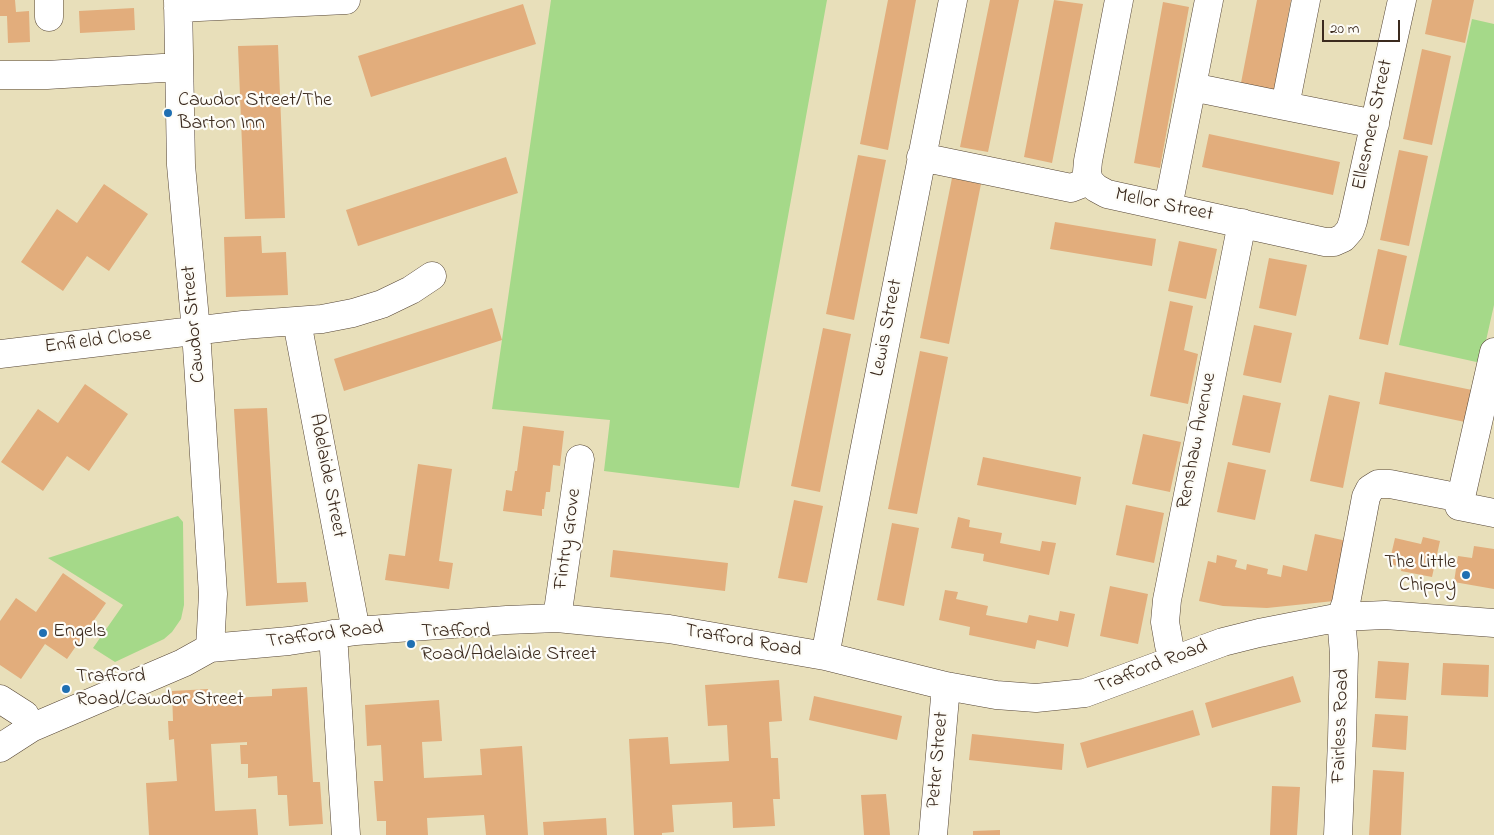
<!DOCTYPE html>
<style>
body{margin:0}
#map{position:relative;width:1494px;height:835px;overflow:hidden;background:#e8dfba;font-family:"Indie Flower",sans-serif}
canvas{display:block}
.scale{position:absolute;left:1322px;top:20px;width:78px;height:22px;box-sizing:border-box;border:2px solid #3b2a1e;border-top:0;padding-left:6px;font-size:15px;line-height:18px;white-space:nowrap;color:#3b2a1e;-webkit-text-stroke:4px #fdfcf7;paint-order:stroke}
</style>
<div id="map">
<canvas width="1494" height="835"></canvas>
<div class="scale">20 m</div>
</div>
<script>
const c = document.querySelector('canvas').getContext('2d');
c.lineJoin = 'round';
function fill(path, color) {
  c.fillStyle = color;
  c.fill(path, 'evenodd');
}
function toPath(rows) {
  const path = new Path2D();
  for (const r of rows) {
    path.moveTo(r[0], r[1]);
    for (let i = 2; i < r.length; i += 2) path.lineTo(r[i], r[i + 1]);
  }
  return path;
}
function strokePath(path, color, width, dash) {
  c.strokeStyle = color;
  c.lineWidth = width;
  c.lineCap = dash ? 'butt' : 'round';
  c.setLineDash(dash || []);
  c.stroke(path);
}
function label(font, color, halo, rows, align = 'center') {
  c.font = font + ' "Indie Flower",sans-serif';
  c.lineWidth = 4.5;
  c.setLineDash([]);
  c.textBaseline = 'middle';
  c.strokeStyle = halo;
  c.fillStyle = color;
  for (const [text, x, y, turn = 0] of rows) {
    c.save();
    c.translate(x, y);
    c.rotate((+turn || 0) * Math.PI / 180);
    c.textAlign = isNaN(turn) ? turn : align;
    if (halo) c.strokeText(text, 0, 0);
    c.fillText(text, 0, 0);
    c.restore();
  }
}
const green = toPath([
 [551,0,827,0,739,488,604,471,610,420,492,409],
 [1472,19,1494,24,1494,305,1481,363,1399,345],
 [178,516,183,522,184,605,181,619,172,632,164,639,115,662,93,648,123,605,48,558]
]);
const building = toPath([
 [0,0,15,0,16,12,29,11,30,42,8,43,7,16,0,16],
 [888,0,916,0,888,150,860,144],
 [990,0,1019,0,988,152,960,147],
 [1054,0,1083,4,1052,163,1024,157],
 [1257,0,1291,0,1273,95,1240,88],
 [1432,0,1474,0,1465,43,1425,34],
 [1163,2,1189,7,1160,168,1134,163],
 [523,4,536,44,371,97,358,56],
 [134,8,135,30,80,33,79,11],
 [278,45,285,218,245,219,238,46],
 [1422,49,1451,56,1432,145,1403,139],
 [1209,134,1340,162,1333,195,1202,167],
 [1399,150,1428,156,1409,246,1380,240],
 [858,155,886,160,854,320,826,314],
 [506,157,518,193,358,246,346,210],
 [952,178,981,184,949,344,920,338],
 [104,184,148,214,109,271,87,256,63,291,21,262,57,209,77,223],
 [1055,222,1156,239,1152,266,1050,249],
 [261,236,262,253,286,252,288,295,226,297,224,237],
 [1179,241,1217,249,1206,299,1168,291],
 [1378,249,1407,256,1388,345,1359,339],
 [1269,258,1307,265,1296,316,1259,308],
 [1170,301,1193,306,1184,350,1198,354,1188,404,1150,396],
 [492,308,502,340,344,391,334,359],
 [1254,325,1292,333,1281,383,1243,375],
 [823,328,851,334,820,492,791,486],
 [920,351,948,357,917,514,888,509],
 [1385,372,1472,390,1465,422,1379,404],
 [85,384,128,414,89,471,67,456,43,491,1,462,38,409,58,423],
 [1243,395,1281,403,1270,453,1232,445],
 [1329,395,1360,402,1343,488,1310,481],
 [267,408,277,583,306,582,308,602,246,606,234,409],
 [523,426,564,431,560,466,553,465,550,492,546,492,544,509,542,509,542,516,503,511,506,490,512,491,515,471,517,471],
 [1143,434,1181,442,1170,492,1132,484],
 [983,457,1081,477,1076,505,977,485],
 [1228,462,1266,470,1255,520,1217,512],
 [418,464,452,469,439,561,453,563,449,589,385,580,389,554,405,556],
 [794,500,823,506,807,583,778,578],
 [1126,505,1164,513,1154,563,1116,555],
 [958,517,970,520,969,527,1002,533,1000,543,1040,551,1042,541,1056,543,1049,575,983,561,984,554,951,548],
 [892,523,919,528,904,606,877,600],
 [1315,534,1347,541,1334,601,1267,608,1223,606,1199,601,1208,561,1216,563,1217,555,1237,560,1235,567,1246,570,1247,564,1268,569,1267,574,1281,577,1283,565,1307,571],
 [1423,537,1440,541,1432,577,1401,571,1402,567,1389,564,1395,538,1421,544],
 [1474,546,1494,549,1494,589,1454,582,1458,556,1472,558],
 [613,550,728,563,725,591,610,577],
 [63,573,106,603,67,659,45,644,21,679,0,665,0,621,16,598,36,612],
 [1110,586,1148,594,1138,644,1100,636],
 [945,590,958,592,956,599,988,606,986,615,1027,623,1029,615,1058,621,1060,611,1075,614,1068,647,1037,640,1035,649,969,635,970,627,939,620],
 [1378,661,1409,663,1406,700,1375,698],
 [1443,663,1489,665,1488,697,1441,695],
 [1293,676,1301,702,1212,728,1205,703],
 [779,680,782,721,769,722,771,758,778,758,780,799,773,799,775,826,733,828,732,802,672,805,674,832,662,833,662,835,634,835,629,739,668,737,670,764,729,761,727,725,708,726,705,685],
 [307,687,313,782,320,782,323,824,289,826,287,795,278,795,277,776,248,778,248,764,241,764,240,745,247,745,247,742,211,744,215,811,256,809,258,835,149,835,146,783,177,781,174,739,169,740,168,721,173,721,172,691,208,689,208,699,272,696,272,689],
 [814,696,902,716,897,740,809,720],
 [439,700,442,741,422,742,424,778,482,775,480,749,522,746,528,835,486,835,484,815,427,818,428,835,386,835,386,821,377,821,374,781,383,781,381,745,367,746,365,705],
 [1193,710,1200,735,1087,768,1080,743],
 [1375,714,1408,716,1406,750,1372,747],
 [972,734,1064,744,1062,770,969,760],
 [1373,770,1404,772,1401,835,1369,835],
 [1272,786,1300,787,1297,835,1270,835],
 [886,794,890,835,864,835,861,795],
 [606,818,607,835,544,835,543,822],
 [1000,830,1000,835,973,835,973,831]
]);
const minor = toPath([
 [49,0,49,17],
 [178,0,181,165,196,331,213,594,210,648],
 [1119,0,1088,161,1087,172,1089,181,1096,188,1107,194,1325,242,1334,242,1343,238,1350,230,1353,221,1402,0],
 [1306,0,1285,106,1375,124],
 [178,8,346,0],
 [0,75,47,75,179,67],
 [1192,87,1285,106],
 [921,157,1071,188,1089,181],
 [1168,207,1209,0],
 [297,322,356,631],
 [1494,352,1459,506,1494,513],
 [0,354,243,325,322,319,353,313,382,304,411,290,432,276],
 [557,618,580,459],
 [333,634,346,835],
 [825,656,862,462,953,0],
 [1174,659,1169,645,1165,622,1167,600,1242,223],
 [0,699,25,715,31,728],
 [0,748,31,728,183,663,210,648,289,641,356,631,507,620,557,618,669,629,825,656,946,686,996,695,1036,698,1085,693,1223,642,1259,633,1341,617,1385,615,1494,623],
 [933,835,946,686],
 [1338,835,1342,740,1344,654,1341,617,1346,603,1366,497,1370,489,1378,484,1390,484,1446,495]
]);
const markers = [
 [168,113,5,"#1f6fb2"],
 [1466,575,5,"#1f6fb2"],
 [43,633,5,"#1f6fb2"],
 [411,644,5,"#1f6fb2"],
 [66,689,5,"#1f6fb2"]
];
const poiNames = [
 ["Cawdor Street/The",178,102],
 ["Barton Inn",178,125],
 ["The Little",1456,564,"right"],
 ["Chippy",1456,587,"right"],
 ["Engels",53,633],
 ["Trafford",421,633],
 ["Road/Adelaide Street",421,656],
 ["Trafford",76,678],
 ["Road/Cawdor Street",76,701]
];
const streetNames = [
 ["Ellesmere Street",1374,125,-78],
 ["Mellor Street",1164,206,12],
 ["Cawdor Street",195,324,-95],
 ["Lewis Street",888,328,-79],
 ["Enfield Close",98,342,-7],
 ["Renshaw Avenue",1198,441,-79],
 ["Adelaide Street",326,476,79],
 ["Fintry Grove",569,539,-82],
 ["Trafford Road",325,636,-7],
 ["Trafford Road",743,642,10],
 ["Trafford Road",1152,668,-21],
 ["Fairless Road",1342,726,-88],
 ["Peter Street",939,760,-85]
];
fill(green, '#a5d989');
fill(building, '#e2ad7c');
strokePath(minor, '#554535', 29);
strokePath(minor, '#fff', 28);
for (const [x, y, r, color] of markers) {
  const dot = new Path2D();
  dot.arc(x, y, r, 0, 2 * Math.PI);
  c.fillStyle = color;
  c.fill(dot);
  strokePath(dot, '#fdfcf7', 2);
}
label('20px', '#3b2a1e', '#fdfcf7', poiNames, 'left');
label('20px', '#3b2a1e', '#fdfcf7', streetNames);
</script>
